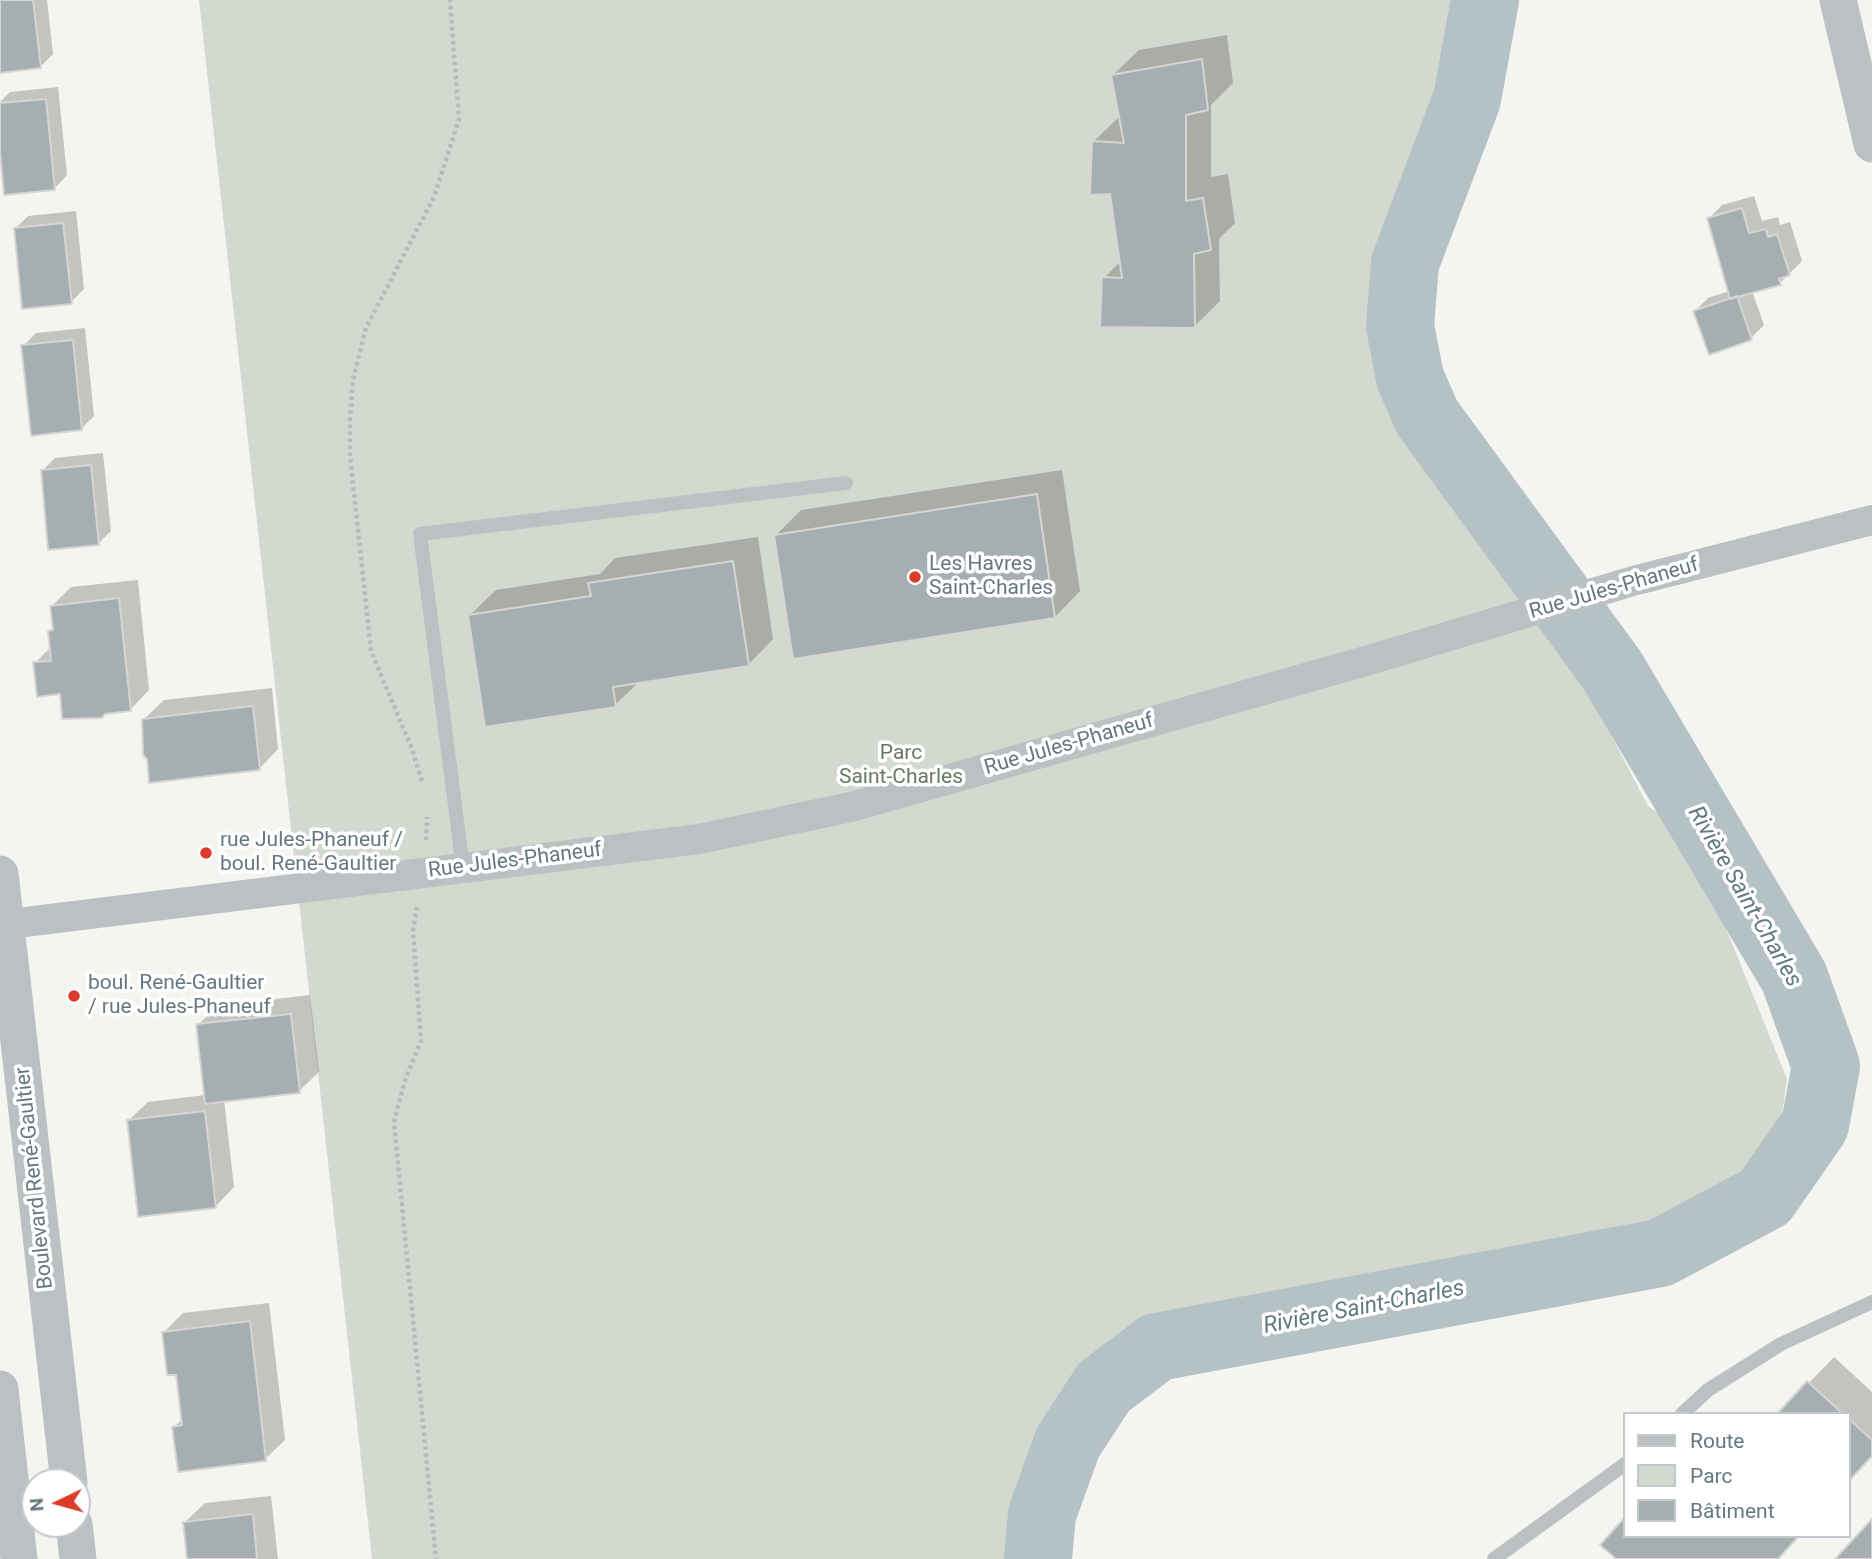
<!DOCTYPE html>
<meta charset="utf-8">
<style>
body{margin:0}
#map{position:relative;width:1872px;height:1559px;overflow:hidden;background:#f4f4f1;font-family:Roboto,sans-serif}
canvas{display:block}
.legend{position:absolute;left:1623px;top:1412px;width:228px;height:126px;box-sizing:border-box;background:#fff;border:2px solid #c1c9cc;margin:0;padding:9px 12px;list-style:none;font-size:21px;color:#657880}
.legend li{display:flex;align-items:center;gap:14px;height:35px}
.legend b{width:35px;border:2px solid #c1c9cc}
.north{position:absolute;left:21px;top:1468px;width:70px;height:70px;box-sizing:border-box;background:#fff;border:2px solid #c1c9cc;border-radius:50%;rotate:265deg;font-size:19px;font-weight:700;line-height:28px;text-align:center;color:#657880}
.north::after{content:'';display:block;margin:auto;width:24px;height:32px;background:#da3e2b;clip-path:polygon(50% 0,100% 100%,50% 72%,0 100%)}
</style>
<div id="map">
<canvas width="1872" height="1559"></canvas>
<ul class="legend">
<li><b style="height:9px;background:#bbc1c3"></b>Route</li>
<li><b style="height:19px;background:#d4d9d0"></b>Parc</li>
<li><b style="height:19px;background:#a5aeb1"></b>Bâtiment</li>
</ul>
<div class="north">N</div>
</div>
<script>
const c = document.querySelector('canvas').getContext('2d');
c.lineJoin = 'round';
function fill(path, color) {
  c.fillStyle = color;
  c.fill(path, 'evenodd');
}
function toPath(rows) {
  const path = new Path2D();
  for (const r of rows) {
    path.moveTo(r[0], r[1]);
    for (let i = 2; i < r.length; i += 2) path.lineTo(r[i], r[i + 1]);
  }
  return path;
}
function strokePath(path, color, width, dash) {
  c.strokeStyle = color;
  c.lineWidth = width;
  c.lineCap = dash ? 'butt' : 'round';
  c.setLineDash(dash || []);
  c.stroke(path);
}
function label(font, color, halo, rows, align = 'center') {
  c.font = font + ' Roboto,sans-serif';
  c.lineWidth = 7;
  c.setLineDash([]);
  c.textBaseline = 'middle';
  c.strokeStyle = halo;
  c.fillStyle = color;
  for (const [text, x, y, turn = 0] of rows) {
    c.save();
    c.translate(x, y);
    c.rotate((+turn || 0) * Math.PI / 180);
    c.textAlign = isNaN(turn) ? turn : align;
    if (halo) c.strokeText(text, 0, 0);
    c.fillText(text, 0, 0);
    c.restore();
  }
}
const green = toPath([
 [199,0,1462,0,1450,70,1424,128,1387,240,1375,311,1384,364,1414,433,1525,587,1567,650,1648,806,1696,839,1711,871,1721,916,1787,1079,1778,1144,1741,1193,1681,1226,1636,1245,1519,1248,1142,1329,1084,1375,1042,1436,1015,1525,1015,1559,372,1559]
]);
const shadow = toPath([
 [0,0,47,0,53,54,40,67,0,71],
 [1227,35,1233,83,1211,105,1211,177,1228,174,1235,223,1219,239,1220,301,1194,327,1104,278,1121,261,1111,192,1094,141,1120,116,1113,75,1139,50],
 [58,87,67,175,55,188,0,134,0,102,10,92],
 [1754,196,1762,221,1778,217,1780,225,1790,222,1802,261,1780,283,1752,291,1764,325,1751,338,1695,311,1708,298,1730,291,1709,218,1722,205],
 [76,211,84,289,71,302,15,229,28,216],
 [85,328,94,416,81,429,23,346,36,333],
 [103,453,111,531,98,544,42,471,55,458],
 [1062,470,1080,591,1055,617,776,535,801,510],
 [758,537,773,639,748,665,640,681,615,705,470,615,496,590,600,574,615,558],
 [138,580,149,690,130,710,61,692,35,663,51,647,49,632,54,627,52,606,71,587],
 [272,688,278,749,259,769,144,719,164,700],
 [310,995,319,1072,299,1091,224,1100,234,1187,215,1207,128,1121,148,1102,205,1095,198,1025,217,1006],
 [269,1303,285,1440,265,1459,174,1427,183,1419,177,1373,164,1332,183,1313],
 [1834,1357,1872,1392,1872,1456,1849,1481,1849,1414,1779,1414],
 [271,1496,278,1559,189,1559,185,1522,205,1503]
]);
const river = toPath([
 [1038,1559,1042,1514,1068,1442,1104,1387,1157,1347,1660,1253,1765,1197,1815,1125,1826,1066,1794,977,1612,670,1427,417,1410,378,1400,326,1405,263,1467,99,1485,0]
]);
const building = toPath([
 [0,0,33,0,41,68,0,73,0,0],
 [1202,59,1208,110,1186,115,1186,201,1203,198,1211,250,1194,254,1195,328,1100,327,1102,277,1122,278,1110,194,1090,195,1092,141,1124,143,1111,75,1202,59],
 [46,99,55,190,4,195,0,152,0,103,46,99],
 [1742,208,1749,233,1766,229,1768,237,1777,234,1790,275,1779,279,1781,285,1730,299,1707,218,1742,208],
 [63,223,72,304,22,309,14,228,63,223],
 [1737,296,1752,340,1709,355,1693,311,1737,296],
 [73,340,82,430,31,436,21,345,73,340],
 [91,465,99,545,48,550,41,470,91,465],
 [1037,494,1055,618,793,659,774,535,1037,494],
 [733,561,749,666,613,687,616,707,485,727,468,615,591,596,588,583,733,561],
 [119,598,131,711,105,714,102,718,62,719,60,694,37,697,33,662,51,661,48,631,53,630,50,606,119,598],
 [253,706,260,770,149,783,147,759,143,755,142,719,253,706],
 [291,1014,300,1093,205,1104,196,1024,291,1014],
 [205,1111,216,1208,138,1217,127,1120,205,1111],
 [250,1321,266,1461,178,1472,172,1427,182,1425,176,1375,167,1375,162,1332,250,1321],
 [1807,1381,1843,1414,1777,1414,1807,1381],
 [1849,1419,1872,1440,1872,1456,1849,1481,1849,1419],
 [253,1514,257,1559,187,1559,183,1522,253,1514],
 [1625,1517,1625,1536,1799,1536,1778,1559,1616,1559,1600,1545,1625,1517],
 [1872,1519,1872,1559,1835,1559,1872,1519]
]);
const path = toPath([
 [422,781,412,749,371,651,350,455,350,420,353,380,366,328,434,197,459,119,450,0],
 [426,840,427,817],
 [417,907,413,931,421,1041,405,1080,394,1122,436,1559]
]);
const service = toPath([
 [463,868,420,534,846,483],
 [1682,1414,1708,1390,1781,1344,1872,1302],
 [1494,1559,1625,1464]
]);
const minor = toPath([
 [0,925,699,839,851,807,1376,658,1633,581,1872,520]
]);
const tertiary = toPath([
 [1838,0,1872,144],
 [0,874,69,1482],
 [0,1389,19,1559],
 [74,1524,78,1559]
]);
const markers = [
 [915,577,7,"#da3e2b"],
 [206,853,7,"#da3e2b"],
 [74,996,7,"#da3e2b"]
];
const poiNames = [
 ["Les Havres",929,565],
 ["Saint-Charles",929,589],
 ["rue Jules-Phaneuf /",220,841],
 ["boul. René-Gaultier",220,865],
 ["boul. René-Gaultier",88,984],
 ["/ rue Jules-Phaneuf",88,1008]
];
const streetNames = [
 ["Rue Jules-Phaneuf",1614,589,-16],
 ["Rue Jules-Phaneuf",1069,745,-16],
 ["Rue Jules-Phaneuf",515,861,-7],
 ["Boulevard René-Gaultier",35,1178,-96]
];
const parkNames = [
 ["Parc",901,754],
 ["Saint-Charles",901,778]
];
const waterNames = [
 ["Rivière Saint-Charles",1744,897,60],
 ["Rivière Saint-Charles",1364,1308,-11]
];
fill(green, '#d4d9d0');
fill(shadow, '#0003');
strokePath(river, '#b4c2c5', 68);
fill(building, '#a5aeb1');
strokePath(building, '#d6d5d3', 2);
strokePath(path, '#b6babb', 4.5, [3.5, 3.5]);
strokePath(service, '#bbc1c3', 14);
strokePath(minor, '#bbc1c3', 30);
strokePath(tertiary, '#bbc1c3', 37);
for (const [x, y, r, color] of markers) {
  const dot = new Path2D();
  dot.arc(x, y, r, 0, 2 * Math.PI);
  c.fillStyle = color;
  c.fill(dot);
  strokePath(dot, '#fff', 2.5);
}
label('21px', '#657880', '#fff', poiNames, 'left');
label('21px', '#657880', '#fff', streetNames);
label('21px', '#6a7863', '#fff', parkNames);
label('italic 23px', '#607a7e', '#fff', waterNames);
</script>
